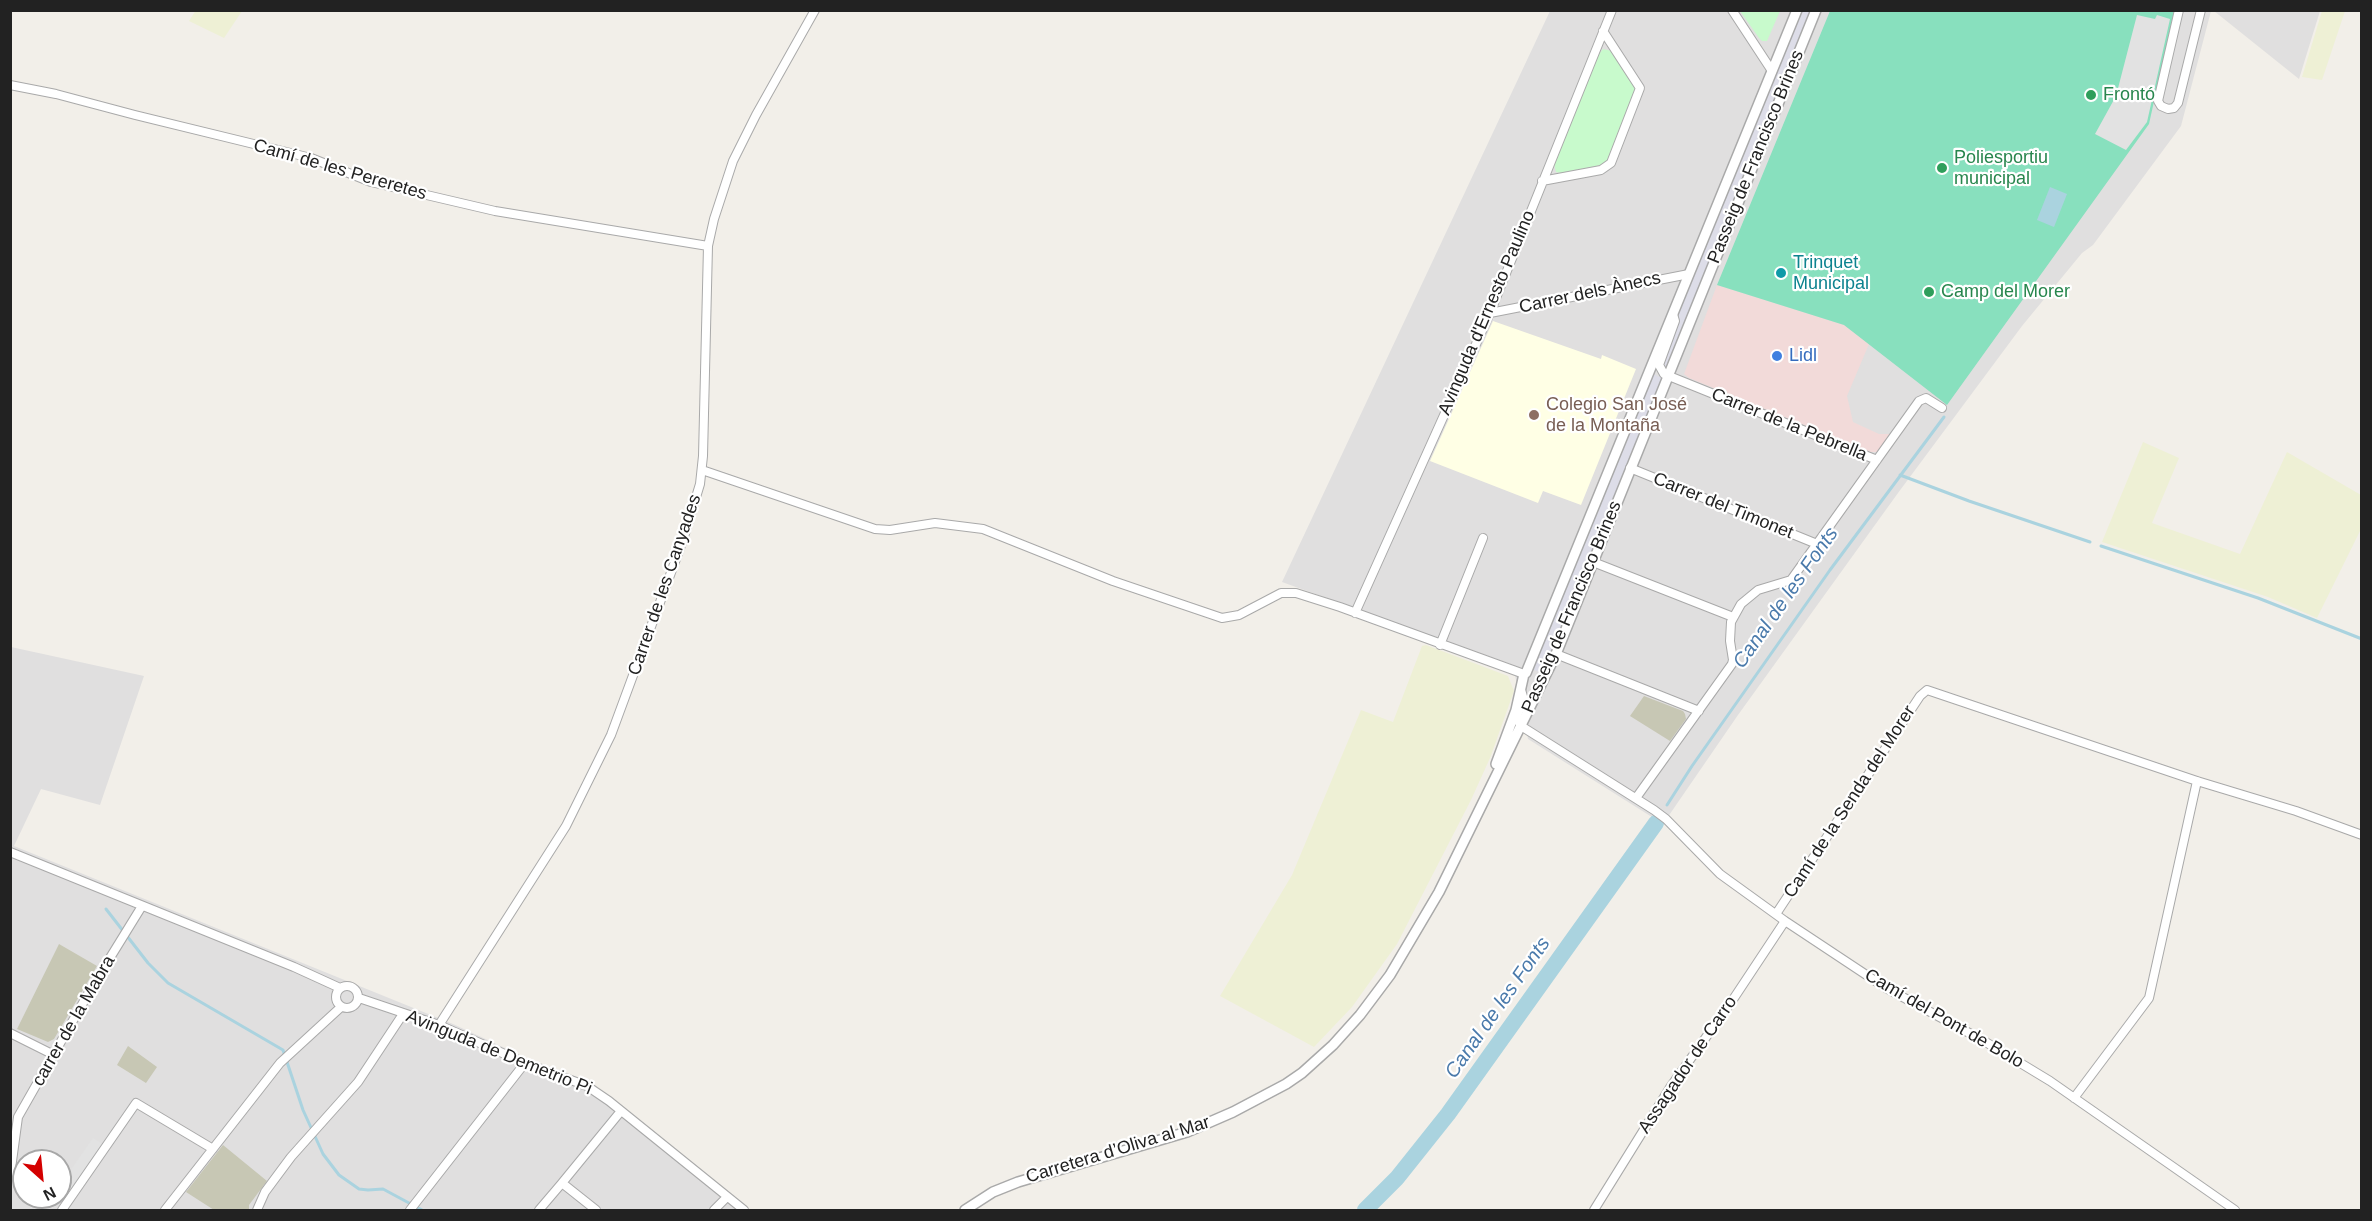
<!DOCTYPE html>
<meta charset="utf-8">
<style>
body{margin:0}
#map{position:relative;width:2372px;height:1221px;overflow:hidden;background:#f2efe9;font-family:Helvetica,sans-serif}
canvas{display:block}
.frame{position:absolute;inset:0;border:12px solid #222;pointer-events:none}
.north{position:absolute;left:12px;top:1149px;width:60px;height:60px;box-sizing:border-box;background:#fff;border:2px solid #a7a7a7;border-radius:50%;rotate:153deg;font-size:16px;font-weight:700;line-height:24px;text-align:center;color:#222}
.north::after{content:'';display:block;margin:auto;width:21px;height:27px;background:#d40000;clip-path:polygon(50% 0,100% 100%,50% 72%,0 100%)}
</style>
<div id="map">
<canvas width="2372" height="1221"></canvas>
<div class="frame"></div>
<div class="north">N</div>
</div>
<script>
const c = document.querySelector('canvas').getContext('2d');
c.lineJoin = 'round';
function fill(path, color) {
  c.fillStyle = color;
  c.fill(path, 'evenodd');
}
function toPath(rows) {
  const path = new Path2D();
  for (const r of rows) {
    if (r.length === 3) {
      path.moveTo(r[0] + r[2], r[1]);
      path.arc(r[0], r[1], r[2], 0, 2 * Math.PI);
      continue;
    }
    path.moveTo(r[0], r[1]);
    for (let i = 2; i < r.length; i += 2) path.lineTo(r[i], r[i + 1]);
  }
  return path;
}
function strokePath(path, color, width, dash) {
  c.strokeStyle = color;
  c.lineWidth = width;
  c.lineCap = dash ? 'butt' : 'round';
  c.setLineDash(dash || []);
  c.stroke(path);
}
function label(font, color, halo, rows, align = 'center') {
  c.font = font + ' Helvetica,sans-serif';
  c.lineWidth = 4.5;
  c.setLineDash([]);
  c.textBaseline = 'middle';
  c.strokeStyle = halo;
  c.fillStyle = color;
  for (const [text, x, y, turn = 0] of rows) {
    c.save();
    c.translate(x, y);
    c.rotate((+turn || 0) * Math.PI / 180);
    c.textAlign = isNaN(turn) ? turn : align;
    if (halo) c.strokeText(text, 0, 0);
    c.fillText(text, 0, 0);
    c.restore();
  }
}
const residential = toPath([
 [1550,11,2211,11,2181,126,2093,245,2082,253,2022,326,1898,493,1738,715,1663,824,1528,739,1513,665,1282,582],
 [2214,11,2320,11,2299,79],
 [11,647,144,676,100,805,41,789,14,846,453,1024,598,1091,747,1210,11,1210],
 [24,1161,60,1161,60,1197,24,1197]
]);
const commercial = toPath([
 [1717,285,1844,325,1869,344,1847,396,1853,422,1879,434,1890,434,1878,452,1870,452,1689,378,1684,374]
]);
const education = toPath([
 [1493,321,1601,359,1602,355,1636,369,1581,505,1543,491,1538,503,1430,461]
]);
const construction = toPath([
 [1644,696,1683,711,1685,714,1686,719,1670,741,1630,716],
 [59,944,97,966,54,1039,48,1042,17,1029],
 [128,1046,157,1067,146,1083,117,1065],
 [223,1145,267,1181,249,1205,249,1210,214,1210,186,1192]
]);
const farmland = toPath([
 [196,10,242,10,242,11,224,38,189,21],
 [2322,11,2345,11,2322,80,2302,77],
 [2143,442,2179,458,2152,523,2240,554,2287,452,2361,495,2361,529,2317,618,2268,597,2102,542],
 [1426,645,1508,676,1514,691,1490,758,1471,800,1397,944,1352,1007,1314,1047,1220,996,1292,875,1361,710,1393,722,1422,646]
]);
const park = toPath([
 [1740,11,1780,11,1767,41,1762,41,1759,38],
 [1603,49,1612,51,1637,88,1606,164,1561,173,1556,172,1554,164,1599,54]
]);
const pitch = toPath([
 [1830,11,2174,11,2149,124,1947,405,1844,325,1717,285]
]);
const parking = toPath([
 [2137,15,2155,19,2157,15,2170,19,2147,122,2126,150,2095,134,2116,96],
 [93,1138,104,1145,64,1202,56,1197,60,1197,60,1185]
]);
const plaza = toPath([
 [1799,11,1813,11,1543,673,1531,669,1652,373,1659,377,1663,369,1662,363,1679,321,1678,310]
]);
const water = toPath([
 [2050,187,2067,194,2054,227,2037,220]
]);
const stream = toPath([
 [1900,475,1969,501,2090,542],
 [2101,546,2258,598,2362,639],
 [1667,805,1692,766,1830,570,1944,417],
 [106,909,148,963,168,983,283,1050,303,1110,323,1154,339,1175,359,1189,368,1190,383,1189,422,1210]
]);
const river = toPath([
 [1365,1210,1397,1178,1448,1114,1656,823]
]);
const minor = toPath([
 [1732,10,1772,71],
 [2179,10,2158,101,2161,106,2168,109,2174,108,2178,103,2201,10],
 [10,85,56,94,135,115,311,158,371,182,495,211,708,246],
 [1542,181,1601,170,1611,163,1640,88,1603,31],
 [1490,313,1689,274],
 [1673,314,1675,321,1659,365,1664,374,1877,460],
 [1630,468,1817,544],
 [702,470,875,529,890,530,935,523,983,529,1113,581,1222,618,1239,615,1281,593,1296,593,1340,607,1524,674],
 [1593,562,1733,617],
 [1355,613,1490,313,1612,10],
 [1440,645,1483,538],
 [1556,654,1699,711],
 [1521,690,1524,700,1516,718,1521,726,1654,810,1666,819,1720,874,1785,921,1886,988,1984,1041,2050,1081,2235,1210],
 [1636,798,1732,664,1733,660,1730,641,1731,622,1741,604,1758,590,1791,580,1919,401,1926,398,1942,408],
 [10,852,294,967,340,988],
 [1776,914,1920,696,1927,690,2197,781,2296,811,2362,835],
 [347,997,11],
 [359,998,439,1025,525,1063,587,1086,609,1101,744,1210],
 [439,1025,566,826,611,735,683,540,700,484,703,456,708,246,714,219,733,161,756,115,815,10],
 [10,1033,54,1055],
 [2074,1098,2149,998,2197,781],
 [10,1176,18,1117,92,987,142,906],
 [62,1210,136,1103,213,1149],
 [165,1210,280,1063,341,1007],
 [257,1210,265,1192,291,1157,358,1082,403,1014],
 [410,1210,525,1063],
 [539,1210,562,1183],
 [596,1210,562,1183,621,1111],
 [714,1210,727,1197],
 [1594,1210,1671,1086,1732,1001,1785,921]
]);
const tertiary = toPath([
 [1496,764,1516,710,1524,674,1526,673,1797,10],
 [965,1210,993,1192,1018,1182,1187,1132,1233,1112,1286,1084,1302,1073,1333,1045,1360,1015,1390,975,1439,892,1556,654,1816,10]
]);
const markers = [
 [2091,95,6,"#2e9e5b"],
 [1942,168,6,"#2e9e5b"],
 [1781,273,6,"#0f9aa8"],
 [1929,292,6,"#2e9e5b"],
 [1777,356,6,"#3f7fe0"],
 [1534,415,6,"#8d6e63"]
];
const leisureNames = [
 ["Frontó",2103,95],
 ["Poliesportiu",1954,158],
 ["municipal",1954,179],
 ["Camp del Morer",1941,292]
];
const streetNames = [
 ["Passeig de Francisco Brines",1756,157,-68],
 ["Camí de les Pereretes",340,170,16],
 ["Carrer dels Ànecs",1590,293,-12],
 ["Avinguda d'Ernesto Paulino",1487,313,-67],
 ["Carrer de la Pebrella",1789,425,22],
 ["Carrer del Timonet",1723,506,22],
 ["Carrer de les Canyades",665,585,-71],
 ["Passeig de Francisco Brines",1572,607,-67],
 ["Camí de la Senda del Morer",1850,802,-57],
 ["Camí del Pont de Bolo",1944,1019,30],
 ["carrer de la Mabra",74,1021,-60],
 ["Avinguda de Demetrio Pi",499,1053,22],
 ["Assagador de Carro",1688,1065,-56],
 ["Carretera d’Oliva al Mar",1118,1150,-17]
];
const cultureNames = [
 ["Trinquet",1793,263],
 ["Municipal",1793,284]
];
const shopNames = [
 ["Lidl",1789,356]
];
const educationNames = [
 ["Colegio San José",1546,405],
 ["de la Montaña",1546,426]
];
const waterNames = [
 ["Canal de les Fonts",1786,598,-55],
 ["Canal de les Fonts",1498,1008,-55]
];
fill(residential, '#e0dfdf');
fill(commercial, '#f2dad9');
fill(education, '#ffffe5');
fill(construction, '#c7c7b4');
fill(farmland, '#eef0d5');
fill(park, '#c8facc');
fill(pitch, '#88e0be');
fill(parking, '#e2e2e2');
fill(plaza, '#dddde8');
fill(water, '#aad3df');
strokePath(stream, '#aad3df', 3);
strokePath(river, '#aad3df', 16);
strokePath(minor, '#a9a9a9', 10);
strokePath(tertiary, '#a9a9a9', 12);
strokePath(minor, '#fff', 8);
strokePath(tertiary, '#fff', 9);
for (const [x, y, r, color] of markers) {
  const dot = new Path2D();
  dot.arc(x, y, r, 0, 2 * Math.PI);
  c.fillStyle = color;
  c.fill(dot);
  strokePath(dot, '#fff', 2);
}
label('18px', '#27864d', '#fff', leisureNames, 'left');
label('18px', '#222', '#fff', streetNames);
label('18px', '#0d838f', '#fff', cultureNames, 'left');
label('18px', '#366cbe', '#fff', shopNames, 'left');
label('18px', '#785e54', '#fff', educationNames, 'left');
label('italic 20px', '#4a7aab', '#fff', waterNames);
</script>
